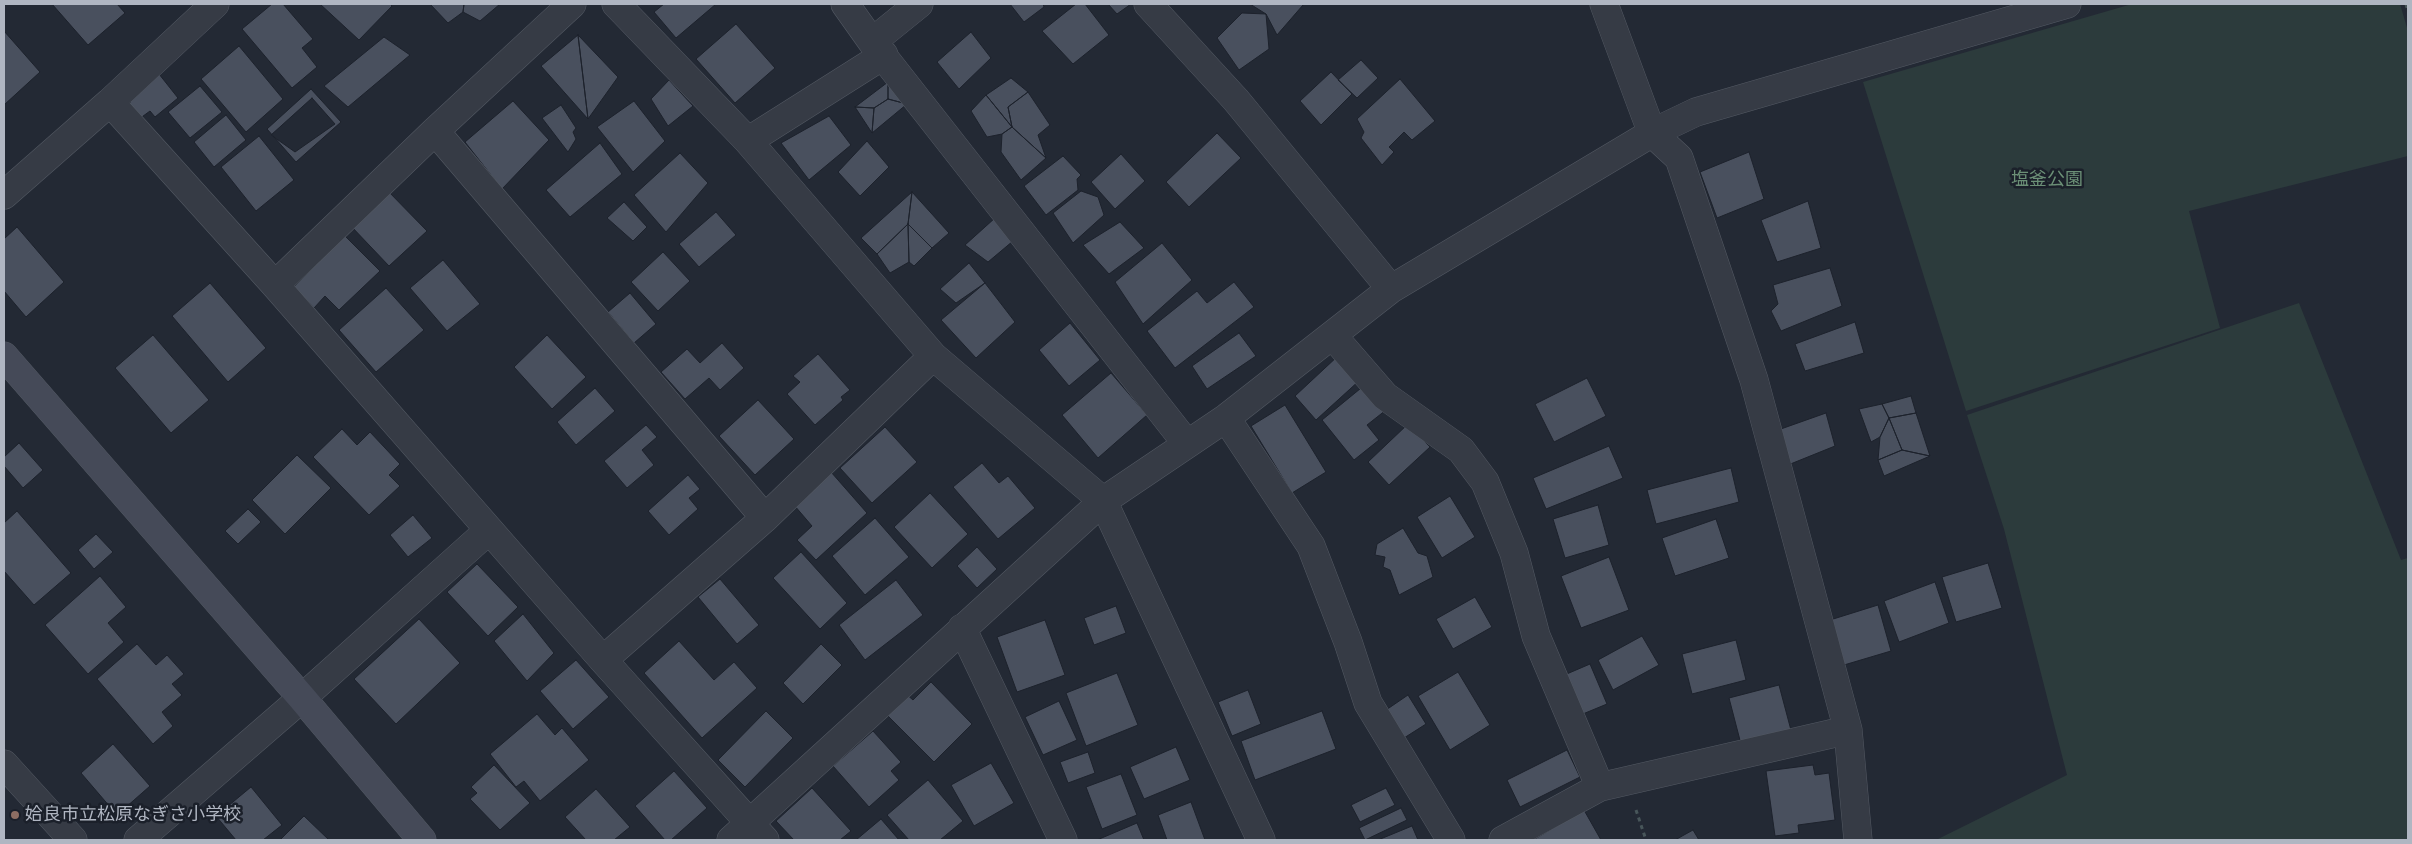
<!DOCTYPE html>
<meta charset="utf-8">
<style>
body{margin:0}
#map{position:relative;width:2412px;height:844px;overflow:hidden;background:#232934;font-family:Signika,sans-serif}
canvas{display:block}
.frame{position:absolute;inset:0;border:5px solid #b0b6c2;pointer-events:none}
</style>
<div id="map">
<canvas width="2412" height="844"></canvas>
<div class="frame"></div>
</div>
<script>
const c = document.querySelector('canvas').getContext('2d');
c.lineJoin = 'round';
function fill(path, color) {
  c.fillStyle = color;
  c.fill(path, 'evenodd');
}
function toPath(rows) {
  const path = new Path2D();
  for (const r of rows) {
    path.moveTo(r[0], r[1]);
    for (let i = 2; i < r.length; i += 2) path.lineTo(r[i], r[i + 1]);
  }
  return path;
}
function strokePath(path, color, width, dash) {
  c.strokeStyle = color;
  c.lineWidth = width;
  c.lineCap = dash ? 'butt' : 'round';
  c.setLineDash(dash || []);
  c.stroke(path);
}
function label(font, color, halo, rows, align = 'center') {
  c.font = font + ' Signika,"Noto Sans JP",sans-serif';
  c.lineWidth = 5;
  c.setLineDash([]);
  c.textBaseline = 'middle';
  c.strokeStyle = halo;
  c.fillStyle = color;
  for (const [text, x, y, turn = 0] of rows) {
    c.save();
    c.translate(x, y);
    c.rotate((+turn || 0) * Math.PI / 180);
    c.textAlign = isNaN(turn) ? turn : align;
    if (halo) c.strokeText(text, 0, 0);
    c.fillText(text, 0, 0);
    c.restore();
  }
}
const green = toPath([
 [2132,4,2400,4,2408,31,2408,156,2189,211,2220,328,1966,411,1863,82],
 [2299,303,2401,560,2408,558,2408,840,1936,840,2067,775,2004,529,1967,415]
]);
const building = toPath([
 [52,4,117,4,125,13,88,45,52,4],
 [272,4,283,4,313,39,302,48,317,67,292,88,242,29,272,4],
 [320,4,390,4,392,6,359,40,320,4],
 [430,4,464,4,463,12,448,23,430,4],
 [464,4,500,4,480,21,463,12,464,4],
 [664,4,716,4,676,38,654,12,664,4],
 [1010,4,1043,4,1044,7,1024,22,1010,4],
 [1076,4,1085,4,1109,35,1073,64,1042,31,1076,4],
 [1108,4,1131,4,1117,14,1108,4],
 [1250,4,1302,4,1303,5,1277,35,1266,14,1250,4],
 [1242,13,1266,14,1269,49,1239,70,1217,38,1242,13],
 [736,24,775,68,735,103,696,59,736,24],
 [4,31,40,72,4,105,4,31],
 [971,32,991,58,959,89,937,62,971,32],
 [578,35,588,119,541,66,578,35],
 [578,35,618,77,588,119,578,35],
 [384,37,410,55,348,107,324,86,384,37],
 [239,46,283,99,246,132,201,79,239,46],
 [1361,60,1378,78,1357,98,1338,80,1361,60],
 [1331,72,1352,94,1321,125,1300,101,1331,72],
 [159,74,178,98,155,117,150,111,135,122,124,108,131,102,128,99,159,74],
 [1011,78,1028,92,1008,107,1012,127,986,95,1011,78],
 [1400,79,1435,121,1412,140,1404,132,1389,147,1394,152,1382,165,1361,138,1364,132,1357,119,1400,79],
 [669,80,693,106,668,126,651,99,669,80],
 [888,82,888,99,874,108,855,107,888,82],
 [888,82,907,104,888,99,888,82],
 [200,86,222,112,190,138,168,112,200,86],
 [311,89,341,122,296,162,267,129,311,89],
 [1028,92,1050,125,1038,135,1046,158,1012,127,1008,107,1028,92],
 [986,95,1012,127,1002,134,987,137,971,111,986,95],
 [312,98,335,124,295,152,271,135,312,98],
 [888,99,907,104,872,133,874,108,888,99],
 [513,101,549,140,502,189,465,142,513,101],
 [634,101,665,141,633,172,597,127,634,101],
 [561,105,576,128,573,132,576,139,568,152,542,118,561,105],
 [855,107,874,108,872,133,855,107],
 [226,115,246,140,214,167,194,142,226,115],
 [829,116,851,145,809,180,781,143,829,116],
 [1012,127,1046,158,1021,180,1001,152,1002,134,1012,127],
 [1217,133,1241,158,1189,207,1166,182,1217,133],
 [259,136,294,180,256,211,221,167,259,136],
 [867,141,889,167,860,196,838,172,867,141],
 [600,143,622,174,570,217,546,190,600,143],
 [1749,152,1764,199,1717,218,1700,172,1749,152],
 [680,153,708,183,666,232,634,195,680,153],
 [1121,154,1145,181,1115,209,1091,182,1121,154],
 [1063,156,1081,175,1077,179,1078,190,1046,215,1024,186,1063,156],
 [387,190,427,231,389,266,350,225,387,190],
 [1081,191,1098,197,1104,215,1073,243,1053,213,1081,191],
 [912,192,908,224,877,254,861,238,912,192],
 [912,192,949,233,932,248,908,224,912,192],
 [1808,201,1821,248,1777,262,1761,220,1808,201],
 [624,202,647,227,633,241,607,218,624,202],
 [716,212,736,235,699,267,679,244,716,212],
 [995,218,1013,241,988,262,965,245,995,218],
 [1120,222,1144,248,1109,274,1083,245,1120,222],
 [908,224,909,262,890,273,877,254,908,224],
 [908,224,932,248,914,266,909,262,908,224],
 [17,227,64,282,26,317,4,291,4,239,17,227],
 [345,236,380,271,339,310,325,296,314,308,294,287,345,236],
 [1162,243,1192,280,1143,324,1115,282,1162,243],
 [663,252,690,281,658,311,631,282,663,252],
 [443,260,480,304,447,331,410,288,443,260],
 [969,263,985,283,956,303,940,289,969,263],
 [1830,268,1842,306,1781,331,1771,311,1778,304,1773,285,1830,268],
 [1234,282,1254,307,1175,368,1147,331,1197,291,1207,303,1234,282],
 [210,283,266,348,228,382,172,316,210,283],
 [985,283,1015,322,976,358,941,320,985,283],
 [386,288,424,330,376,372,339,330,386,288],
 [630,293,656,324,634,343,608,312,630,293],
 [1855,322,1864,353,1805,371,1795,344,1855,322],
 [1070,323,1100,360,1069,386,1039,350,1070,323],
 [1239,333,1256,356,1207,389,1192,366,1239,333],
 [153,335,209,400,171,433,115,368,153,335],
 [547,335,586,377,552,409,514,367,547,335],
 [722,343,744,368,720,390,709,378,685,399,661,372,687,349,700,363,722,343],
 [818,354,850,390,841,397,843,400,815,425,787,394,800,382,793,376,818,354],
 [1339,355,1361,379,1316,420,1295,396,1339,355],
 [1111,373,1147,415,1098,458,1062,415,1111,373],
 [1587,378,1606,416,1554,442,1535,404,1587,378],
 [1366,384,1386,410,1367,425,1379,440,1354,460,1322,420,1366,384],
 [595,388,615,411,576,445,557,422,595,388],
 [1911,396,1916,413,1889,418,1882,404,1911,396],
 [758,400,794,439,755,475,719,436,758,400],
 [1882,404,1889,418,1880,437,1871,442,1859,409,1882,404],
 [1285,405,1326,472,1292,493,1251,426,1285,405],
 [1826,413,1835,446,1788,465,1778,430,1826,413],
 [1916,413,1930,456,1902,450,1889,418,1916,413],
 [1889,418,1902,450,1878,460,1880,437,1889,418],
 [1408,424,1430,447,1389,485,1368,462,1408,424],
 [646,425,657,437,642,450,654,465,627,488,604,461,646,425],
 [885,427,917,462,872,503,840,468,885,427],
 [342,429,357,445,370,432,400,464,389,475,400,486,369,515,313,457,342,429],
 [19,443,43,470,23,488,4,466,4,457,19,443],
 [1609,446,1623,478,1546,509,1533,478,1609,446],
 [1902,450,1930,456,1884,476,1878,460,1902,450],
 [297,455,331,488,285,534,252,500,297,455],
 [982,463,999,483,1008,476,1035,508,998,539,953,487,982,463],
 [1731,468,1739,502,1656,524,1647,490,1731,468],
 [831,472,867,513,816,560,797,540,812,526,794,505,831,472],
 [688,475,700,489,689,498,698,509,669,535,648,511,688,475],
 [930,493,968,534,932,568,894,527,930,493],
 [1450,496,1475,537,1442,558,1417,517,1450,496],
 [1598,505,1609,545,1565,558,1553,519,1598,505],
 [248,509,261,522,238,544,225,531,248,509],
 [17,511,71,573,34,605,4,571,4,523,17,511],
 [413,515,432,538,408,557,390,535,413,515],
 [875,518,909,557,865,595,832,556,875,518],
 [1716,519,1729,558,1675,576,1662,538,1716,519],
 [1403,528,1418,553,1427,556,1433,577,1399,595,1390,570,1383,567,1385,557,1375,555,1377,544,1403,528],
 [96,534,113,552,94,569,78,550,96,534],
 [977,547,997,569,977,588,957,566,977,547],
 [801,552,847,603,820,629,773,578,801,552],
 [1609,557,1629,610,1581,628,1561,576,1609,557],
 [1988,563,2002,608,1956,622,1942,577,1988,563],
 [477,564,518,607,488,636,447,592,477,564],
 [100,576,126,607,108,623,124,642,88,674,45,625,100,576],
 [720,579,759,625,737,644,698,597,720,579],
 [896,580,923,615,865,660,839,625,896,580],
 [1935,582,1949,623,1899,642,1884,601,1935,582],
 [1475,597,1492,627,1453,649,1436,619,1475,597],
 [1878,605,1891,651,1844,665,1830,620,1878,605],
 [1116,606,1126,633,1094,645,1084,618,1116,606],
 [523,614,554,653,527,681,494,641,523,614],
 [419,619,460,663,396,724,354,679,419,619],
 [1045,620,1065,675,1017,692,997,637,1045,620],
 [1642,636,1659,665,1613,690,1598,660,1642,636],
 [1736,640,1746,680,1692,694,1682,654,1736,640],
 [679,641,714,680,734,662,757,688,702,738,644,673,679,641],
 [137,644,156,665,167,655,184,674,172,684,182,695,162,712,173,726,153,744,97,679,137,644],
 [821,644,842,665,803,704,783,683,821,644],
 [576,660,609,697,573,729,540,691,576,660],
 [1590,664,1607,704,1578,716,1562,676,1590,664],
 [1458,672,1490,725,1450,750,1418,696,1458,672],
 [1117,673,1138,725,1086,746,1066,693,1117,673],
 [931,682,972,724,934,762,885,713,905,693,913,700,931,682],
 [1779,685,1792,734,1742,748,1729,698,1779,685],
 [1248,690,1261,724,1232,736,1218,702,1248,690],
 [1408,695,1426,724,1404,738,1386,710,1408,695],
 [1059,701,1077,740,1043,755,1025,717,1059,701],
 [766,711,793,738,745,787,718,760,766,711],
 [1322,711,1336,749,1255,780,1241,741,1322,711],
 [537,714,555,735,562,728,589,760,540,801,524,781,516,787,490,754,537,714],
 [873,731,901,762,891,771,899,780,869,807,833,766,873,731],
 [113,744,150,786,117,815,81,773,113,744],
 [1176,747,1190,780,1144,799,1130,767,1176,747],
 [1567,750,1580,777,1520,807,1507,780,1567,750],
 [1088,752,1095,773,1068,783,1060,762,1088,752],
 [991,763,1014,803,974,826,951,785,991,763],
 [494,765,530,803,500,830,470,799,477,793,471,787,494,765],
 [1813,765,1815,775,1829,773,1835,820,1798,825,1799,833,1775,836,1766,771,1813,765],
 [674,771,707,808,671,840,665,840,635,806,674,771],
 [1121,774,1137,815,1102,829,1086,787,1121,774],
 [928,780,963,821,940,840,909,840,887,815,928,780],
 [251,787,282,825,263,840,236,840,216,816,251,787],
 [812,788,851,831,840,840,794,840,776,821,812,788],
 [1386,788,1395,805,1360,822,1351,805,1386,788],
 [596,789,630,827,614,840,586,840,565,817,596,789],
 [1191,802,1205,840,1167,840,1158,815,1191,802],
 [1401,808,1407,820,1365,840,1359,828,1401,808],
 [1584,810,1601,840,1533,840,1584,810],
 [304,816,329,840,280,840,304,816],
 [881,819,899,840,856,840,881,819],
 [1137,823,1144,840,1097,840,1137,823],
 [1412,826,1418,840,1378,840,1412,826],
 [1693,830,1699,840,1675,840,1693,830]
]);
const path = toPath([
 [2406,4,2408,12],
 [1636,810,1646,840]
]);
const street = toPath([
 [616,4,748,141,933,356,1103,501,1261,840],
 [845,4,872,42,1187,444],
 [1148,4,1236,100,1391,289],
 [1604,4,1652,133,1679,158,1754,380,1848,730,1858,840],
 [872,42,919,4],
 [110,102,275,285,603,660,765,840],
 [435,131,765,518],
 [748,141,884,55],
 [4,195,110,102,215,4],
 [275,285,435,131,572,4],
 [1333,336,1385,396,1461,450,1485,482,1514,553,1536,636,1600,787,1503,840],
 [1226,418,1311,546,1348,642,1368,703,1451,840],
 [962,628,1063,840],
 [603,660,765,518,933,356],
 [4,764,73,840],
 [1600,787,1848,730],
 [138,840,302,698,489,530],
 [731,840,1103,501,1226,418,1391,289,1652,133,1696,112,2067,4]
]);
const secondary = toPath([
 [4,356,302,698,422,840]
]);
const markers = [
 [15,815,5,"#8d6e63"]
];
const parkNames = [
 ["塩釜公園",2047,180]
];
const poiNames = [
 ["姶良市立松原なぎさ小学校",25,815]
];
fill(green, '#2c3b3c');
fill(building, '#49505e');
strokePath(building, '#1d222c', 1);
strokePath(street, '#535963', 29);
strokePath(secondary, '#535963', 29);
strokePath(path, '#48565a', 3, [4, 4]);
strokePath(street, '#363b45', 28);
strokePath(secondary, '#454a58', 28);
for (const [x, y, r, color] of markers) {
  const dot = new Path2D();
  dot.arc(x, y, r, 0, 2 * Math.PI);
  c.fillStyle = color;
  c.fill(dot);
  strokePath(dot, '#1b202a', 2);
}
label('18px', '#6b8f76', '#1b202a', parkNames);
label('18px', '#b0b6c2', '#1b202a', poiNames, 'left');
</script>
